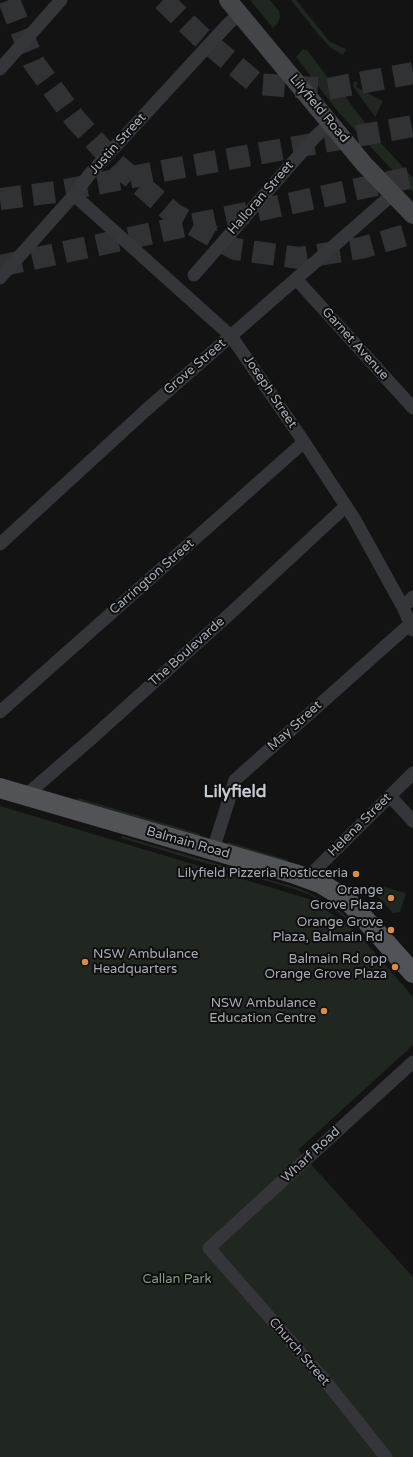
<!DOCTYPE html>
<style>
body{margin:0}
canvas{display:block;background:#131314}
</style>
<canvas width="413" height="1457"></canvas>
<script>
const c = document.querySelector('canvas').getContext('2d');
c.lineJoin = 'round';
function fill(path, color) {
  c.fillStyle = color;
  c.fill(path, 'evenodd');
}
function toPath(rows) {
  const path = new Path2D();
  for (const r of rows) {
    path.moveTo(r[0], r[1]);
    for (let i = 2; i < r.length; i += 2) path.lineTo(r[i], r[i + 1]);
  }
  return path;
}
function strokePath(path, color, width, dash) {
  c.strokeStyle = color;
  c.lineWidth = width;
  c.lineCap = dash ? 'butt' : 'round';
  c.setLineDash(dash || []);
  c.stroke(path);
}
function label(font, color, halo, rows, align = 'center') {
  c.font = font + ' "Varela Round",sans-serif';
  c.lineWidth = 4;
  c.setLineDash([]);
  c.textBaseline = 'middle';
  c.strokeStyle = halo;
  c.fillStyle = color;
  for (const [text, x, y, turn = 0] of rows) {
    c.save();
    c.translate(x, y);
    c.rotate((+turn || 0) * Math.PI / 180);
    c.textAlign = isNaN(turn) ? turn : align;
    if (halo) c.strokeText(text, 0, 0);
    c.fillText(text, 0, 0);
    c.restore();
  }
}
const green = toPath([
 [250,0,270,0,279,11,280,17,278,23,273,28],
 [291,0,296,0,330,42,346,49,343,55,330,47,319,35],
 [303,49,308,51,339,93,342,91,352,106,381,143,413,178,413,192,339,113,296,57],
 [354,81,358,83,356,87,383,101,375,117,353,86],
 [78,798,200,834,200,836,77,800],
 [0,806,309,899,344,922,361,937,413,997,413,1045,298,1150,413,1277,413,1457,0,1457],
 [122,836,235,869,235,872,121,838],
 [228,842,288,860,287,862,227,844],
 [249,874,298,888,313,895,339,910,357,926,355,928,349,921,332,908,310,895,297,890,248,875],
 [377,885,406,893,400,912,393,913,375,894]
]);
const motorwayTunnel = toPath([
 [9,0,34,63,75,119,116,164,174,214,235,249,299,258,361,248,413,233],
 [163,0,201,37,257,84,327,89,413,73],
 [0,199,55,192,173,169,413,126],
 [0,266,413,177]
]);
const minor = toPath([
 [0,69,61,0],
 [74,195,231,336,304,442,355,520,403,607,413,630],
 [194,275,315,137,330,123],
 [0,278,74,195,89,175,229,23,240,14],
 [297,280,413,408],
 [0,544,145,411,393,194],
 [403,607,413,597],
 [0,712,304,442],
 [25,796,92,738,233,611,346,506],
 [390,796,413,821],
 [213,850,235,780,410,624],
 [307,878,413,773],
 [386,1457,327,1383,209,1248,413,1062]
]);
const secondary = toPath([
 [228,0,364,164,413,215]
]);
const primary = toPath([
 [0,788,295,874,320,883,343,897,353,906,413,973]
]);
const markers = [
 [356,874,4,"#db8c44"],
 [391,898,4,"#db8c44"],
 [391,930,4,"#db8c44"],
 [85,962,4,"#db8c44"],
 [395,967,4,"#db8c44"],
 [324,1011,4,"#db8c44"]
];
const streetNames = [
 ["Lilyfield Road",319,109,50],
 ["Justin Street",118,144,-48],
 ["Halloran Street",261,198,-49],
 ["Garnet Avenue",355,344,48],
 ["Grove Street",195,367,-41],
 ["Joseph Street",270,392,56],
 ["Carrington Street",152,577,-41],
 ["The Boulevarde",187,652,-42],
 ["May Street",295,726,-42],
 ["Helena Street",360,825,-45],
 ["Balmain Road",188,843,16],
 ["Wharf Road",311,1155,-43],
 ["Church Street",299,1352,49]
];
const poiNames = [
 ["Lilyfield Pizzeria Rosticceria",348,874],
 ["Orange",383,891],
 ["Grove Plaza",383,906],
 ["Orange Grove",383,923],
 ["Plaza, Balmain Rd",383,938],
 ["NSW Ambulance",93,955,"left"],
 ["Headquarters",93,970,"left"],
 ["Balmain Rd opp",387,960],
 ["Orange Grove Plaza",387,975],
 ["NSW Ambulance",316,1004],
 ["Education Centre",316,1019]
];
const parkNames = [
 ["Callan Park",177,1280]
];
const districtNames = [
 ["Lilyfield",235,793]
];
fill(green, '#202620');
strokePath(motorwayTunnel, '#303234', 22, [22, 11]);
strokePath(minor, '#343639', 13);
strokePath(secondary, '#434548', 18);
strokePath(primary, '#515357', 20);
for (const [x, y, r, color] of markers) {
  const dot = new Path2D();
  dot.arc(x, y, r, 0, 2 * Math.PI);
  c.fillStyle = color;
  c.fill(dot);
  strokePath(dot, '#0e0e0f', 1.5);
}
label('13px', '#a6acb3', '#0e0e0f', streetNames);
label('13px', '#a6acb3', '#0e0e0f', poiNames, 'right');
label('13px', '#839c7f', '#0e0e0f', parkNames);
label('bold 17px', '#c6cbd0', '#0e0e0f', districtNames);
</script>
